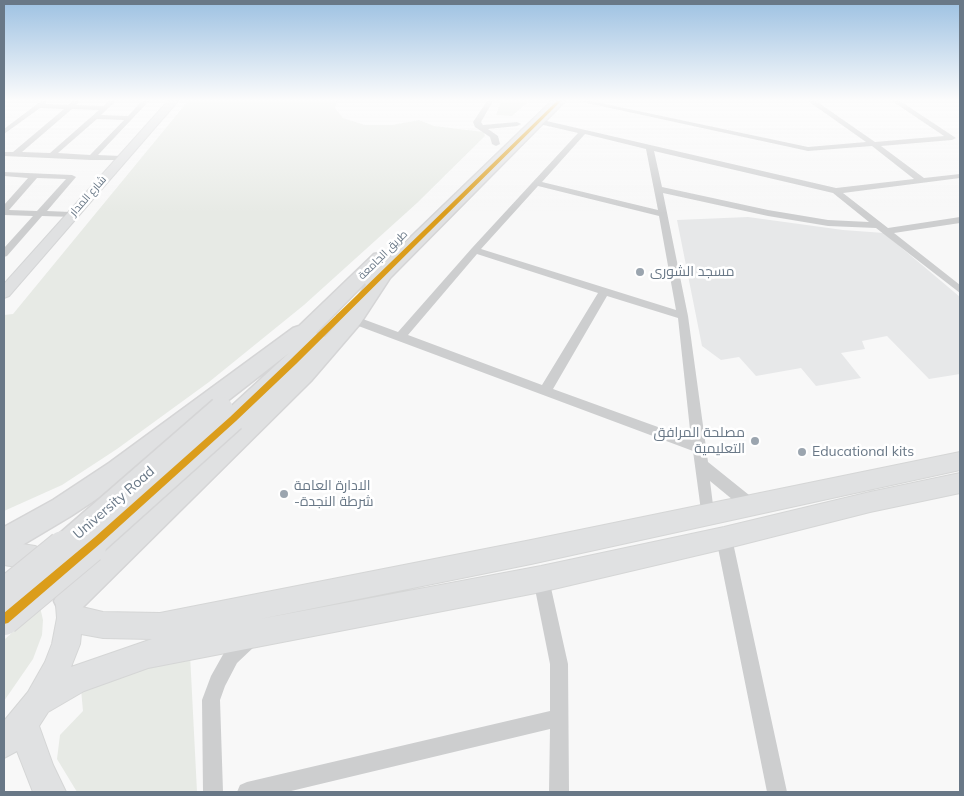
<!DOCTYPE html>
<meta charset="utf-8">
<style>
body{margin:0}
#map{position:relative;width:964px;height:796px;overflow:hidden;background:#f8f8f8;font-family:Mulish,sans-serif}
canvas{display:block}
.frame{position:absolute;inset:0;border:5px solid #697887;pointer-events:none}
</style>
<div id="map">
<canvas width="964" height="796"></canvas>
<div class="frame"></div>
</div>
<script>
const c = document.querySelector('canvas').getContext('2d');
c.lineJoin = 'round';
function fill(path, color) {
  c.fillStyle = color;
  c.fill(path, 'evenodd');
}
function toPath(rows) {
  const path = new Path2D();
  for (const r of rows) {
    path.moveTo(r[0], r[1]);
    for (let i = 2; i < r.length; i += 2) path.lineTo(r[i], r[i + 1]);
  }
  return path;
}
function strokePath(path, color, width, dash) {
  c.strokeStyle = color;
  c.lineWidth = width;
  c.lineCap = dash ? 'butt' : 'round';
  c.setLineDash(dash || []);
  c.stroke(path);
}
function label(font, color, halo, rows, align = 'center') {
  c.font = font + ' Mulish,Cairo,sans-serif';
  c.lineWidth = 5;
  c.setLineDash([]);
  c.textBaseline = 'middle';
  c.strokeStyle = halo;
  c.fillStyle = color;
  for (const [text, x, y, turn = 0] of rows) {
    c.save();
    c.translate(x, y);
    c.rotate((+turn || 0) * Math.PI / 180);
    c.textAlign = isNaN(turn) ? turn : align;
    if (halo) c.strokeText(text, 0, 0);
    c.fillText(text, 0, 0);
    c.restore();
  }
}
const built = toPath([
 [748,217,843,230,884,233,960,297,960,374,929,379,887,336,862,341,865,349,841,353,861,378,816,386,801,368,756,376,739,357,721,360,702,346,677,220]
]);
const green = toPath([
 [188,101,337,101,335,108,343,118,365,125,392,125,419,120,434,126,484,132,485,136,417,203,304,305,209,382,117,449,62,485,4,511,4,315,13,314],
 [501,101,529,101,512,116,496,115],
 [40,607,43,620,42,635,33,659,4,701,4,640],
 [190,654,197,792,77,792,57,759,60,735,83,711,81,689]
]);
const street = toPath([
 [4,101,8,101,4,104,4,101],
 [41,101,47,101,45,104,68,105,73,101,80,101,76,105,103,106,109,101,116,101,101,115,128,116,142,101,149,101,98,155,121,156,125,158,124,160,91,160,4,156,4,152,13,152,64,109,40,108,4,134,4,129,41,101],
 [72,109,99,110,50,153,22,152,72,109],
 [97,119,124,120,90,155,58,153,97,119],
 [487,101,493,101,481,122,483,125,517,122,521,124,517,126,488,129,498,136,500,144,496,146,492,144,490,137,475,127,473,122,487,101],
 [578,101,591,101,808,147,866,142,808,101,816,101,875,142,944,136,892,101,900,101,956,138,952,140,881,146,924,178,960,174,960,178,843,193,888,228,960,217,960,223,894,233,960,285,960,293,876,228,828,226,768,216,663,193,688,316,708,462,754,499,756,504,754,509,749,511,744,509,710,481,714,513,712,518,707,520,702,518,693,451,337,318,336,315,341,311,398,332,472,248,578,133,535,123,534,121,538,119,836,188,914,179,872,146,808,151,578,101],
 [585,134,646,149,658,210,542,182,585,134],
 [654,151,833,193,869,222,828,220,768,210,662,187,654,151],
 [538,186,659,216,676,310,481,249,538,186],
 [477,254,598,293,542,385,408,335,477,254],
 [607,296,678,318,691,439,553,389,607,296],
 [4,172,72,175,76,177,47,211,71,212,74,213,74,217,42,216,7,256,4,257,4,248,33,216,4,215,4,205,28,178,4,176,4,172],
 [37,178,66,179,37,211,9,210,37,178],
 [724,531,729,533,732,538,787,792,767,792,716,538,719,533,724,531],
 [541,571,547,573,549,579,568,664,569,792,549,792,550,729,287,792,237,792,240,785,247,782,550,711,550,664,533,579,535,573,541,571],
 [249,631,255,634,258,640,255,646,237,663,225,686,220,700,223,792,203,792,202,700,211,676,225,651,243,634,249,631]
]);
const secondary = toPath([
 [168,101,178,101,9,296,4,298,4,284,168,101]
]);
const primary = toPath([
 [960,452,960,470,531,564,260,619,541,566,724,527,870,492,960,473,960,493,870,512,724,549,541,592,148,668,84,691,48,712,39,726,53,765,66,792,33,792,17,751,4,758,4,721,28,692,45,662,52,644,57,618,56,605,60,596,69,592,78,596,82,607,103,612,160,613,531,540,960,452],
 [81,634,103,638,152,639,71,667,80,644,81,634],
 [4,541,35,546,44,550,57,559,61,568,57,577,48,580,39,577,29,569,4,565,4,541]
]);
const highway = toPath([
 [552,101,565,101,390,278,360,324,311,381,79,611,69,616,59,611,54,601,59,591,232,428,225,426,221,419,225,412,289,353,127,479,71,516,14,550,4,554,4,527,53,500,109,463,293,328,299,326,374,254,380,253,386,254,389,258,552,101],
 [365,283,366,285,346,314,325,337,316,333,365,283]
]);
const highwayBridgeFar1 = toPath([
 [61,548,221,409],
 [89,548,233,419]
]);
const highwayBridge = toPath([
 [4,595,63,547],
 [4,619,90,547]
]);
const bus1 = toPath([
 [557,101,561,101,296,364,236,421,101,543,8,623,4,624,4,613,95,537,230,417,290,360,557,101]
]);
const markers = [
 [640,272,5,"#9ba5af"],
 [755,441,5,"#9ba5af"],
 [802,452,5,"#9ba5af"],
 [284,494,5,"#9ba5af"]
];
const farStreetnames = [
 ["شارع المدار",88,196,-49],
 ["طريق الجامعة",383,255,-45]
];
const poiNames = [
 ["مسجد الشورى",650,272],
 ["مصلحة المرافق",745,433,"right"],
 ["التعليمية",745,449,"right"],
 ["Educational kits",812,452],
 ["الادارة العامة",294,486],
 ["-شرطة النجدة",294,502]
];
const streetNames = [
 ["University Road",114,503,-41]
];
fill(built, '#e7e8e9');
fill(green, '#e7eae5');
strokePath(secondary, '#d5d6d7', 2);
strokePath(primary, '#d5d6d6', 2);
strokePath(highway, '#d5d5d6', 3);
fill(street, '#cdcecf');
fill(secondary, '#e0e1e2');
fill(primary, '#e0e1e2');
fill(highway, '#e0e1e2');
strokePath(highwayBridgeFar1, '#d5d5d6', 27, []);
strokePath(highwayBridge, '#d5d5d6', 34, []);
strokePath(highwayBridgeFar1, '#e0e1e2', 24);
strokePath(highwayBridge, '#e0e1e2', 32);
fill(bus1, '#db9d1b');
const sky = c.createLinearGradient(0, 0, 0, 213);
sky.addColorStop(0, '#9dc1e2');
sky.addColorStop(0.47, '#fcfcfc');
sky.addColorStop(1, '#fcfcfc00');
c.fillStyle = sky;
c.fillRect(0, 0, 964, 213);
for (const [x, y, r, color] of markers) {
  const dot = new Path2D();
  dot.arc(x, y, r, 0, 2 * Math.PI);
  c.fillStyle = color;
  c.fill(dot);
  strokePath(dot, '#fff', 2);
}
label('11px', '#697887', '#fff', farStreetnames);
label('14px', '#697887', '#fff', poiNames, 'left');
label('14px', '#697887', '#fff', streetNames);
</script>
